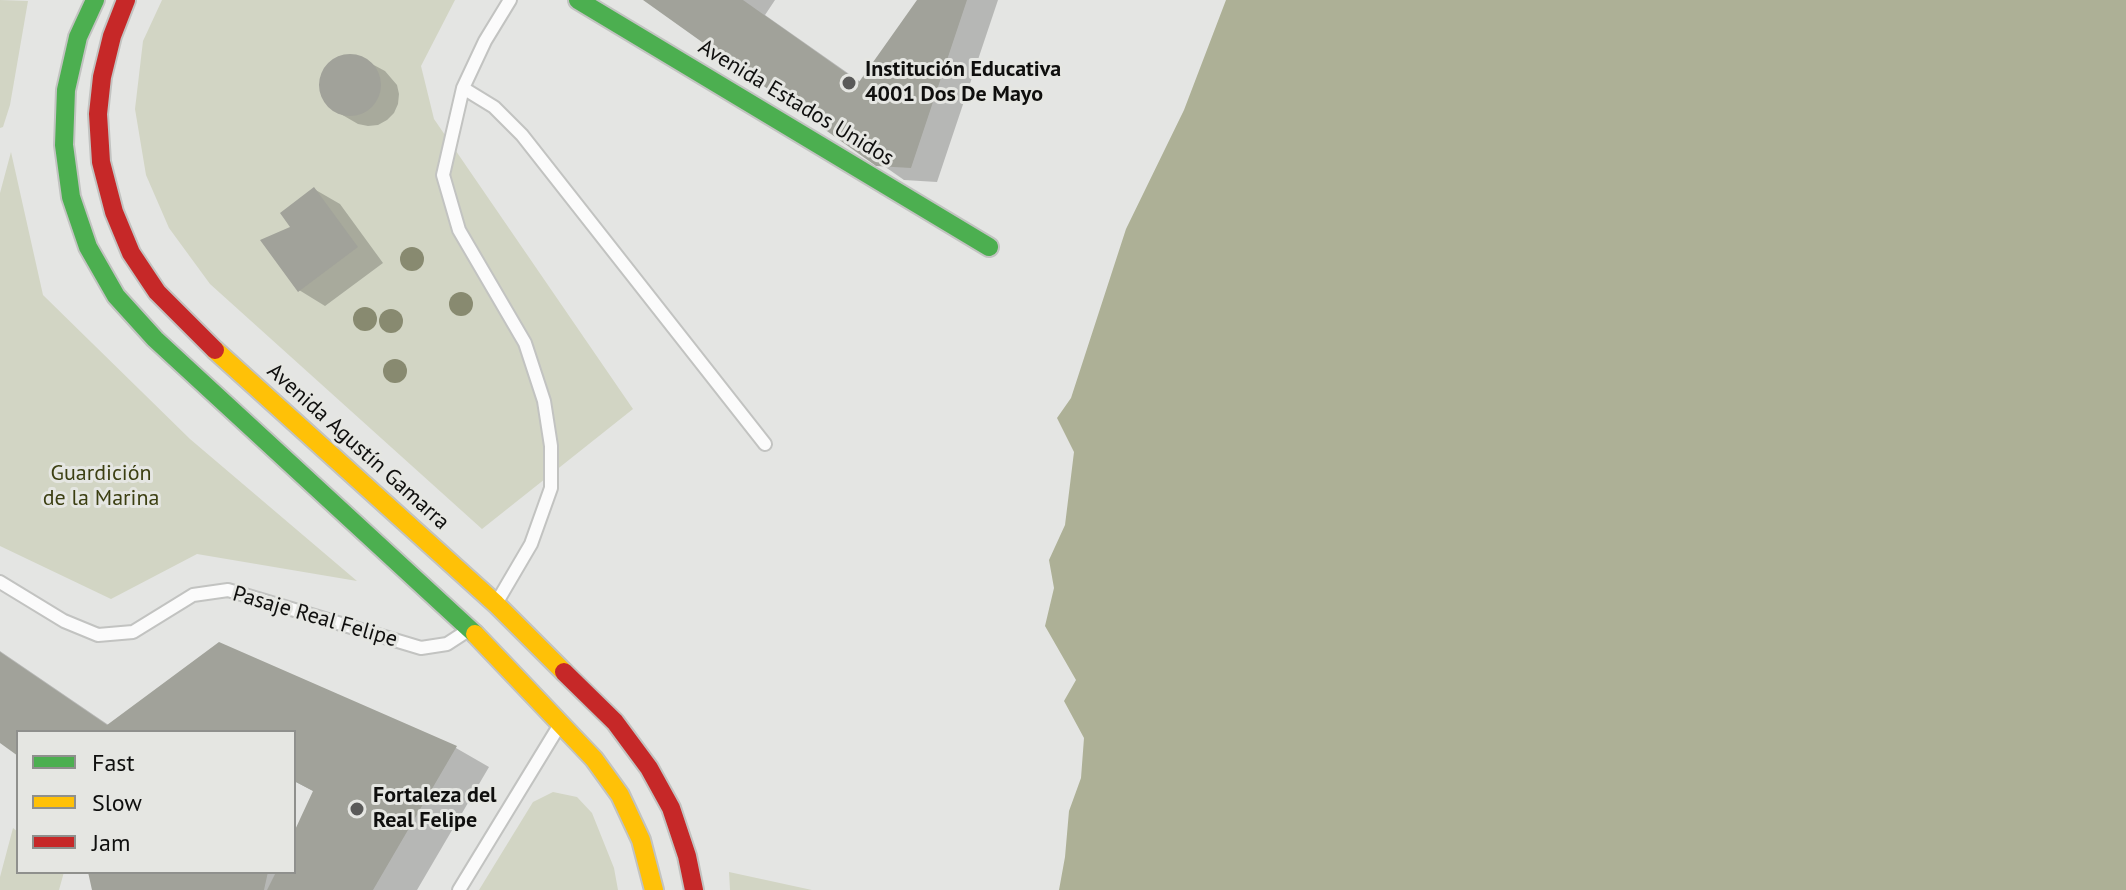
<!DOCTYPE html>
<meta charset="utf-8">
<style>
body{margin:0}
#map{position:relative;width:2126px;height:890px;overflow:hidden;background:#e4e5e3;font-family:"PT Sans",sans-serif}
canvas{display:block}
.legend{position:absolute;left:16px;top:730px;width:280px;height:144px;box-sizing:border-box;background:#e5e6e2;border:2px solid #8f908d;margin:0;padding:10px 14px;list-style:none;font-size:24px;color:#0f0f0e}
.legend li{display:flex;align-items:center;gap:16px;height:40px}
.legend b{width:40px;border:2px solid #8f908d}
</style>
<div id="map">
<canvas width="2126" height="890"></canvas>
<ul class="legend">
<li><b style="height:10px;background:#4caf50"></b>Fast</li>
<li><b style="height:10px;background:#ffc107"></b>Slow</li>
<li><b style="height:10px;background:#c62828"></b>Jam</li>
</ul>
</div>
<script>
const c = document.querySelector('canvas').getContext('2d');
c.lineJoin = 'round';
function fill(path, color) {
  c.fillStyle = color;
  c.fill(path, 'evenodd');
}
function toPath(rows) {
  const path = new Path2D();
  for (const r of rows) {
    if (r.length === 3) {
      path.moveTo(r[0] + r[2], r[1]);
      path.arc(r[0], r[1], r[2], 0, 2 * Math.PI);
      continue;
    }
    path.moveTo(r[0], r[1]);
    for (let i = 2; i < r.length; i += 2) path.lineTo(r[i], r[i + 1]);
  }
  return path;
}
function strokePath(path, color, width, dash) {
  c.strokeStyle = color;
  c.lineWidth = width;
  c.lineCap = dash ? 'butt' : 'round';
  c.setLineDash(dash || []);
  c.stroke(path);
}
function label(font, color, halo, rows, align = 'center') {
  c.font = font + ' "PT Sans",sans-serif';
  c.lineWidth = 6;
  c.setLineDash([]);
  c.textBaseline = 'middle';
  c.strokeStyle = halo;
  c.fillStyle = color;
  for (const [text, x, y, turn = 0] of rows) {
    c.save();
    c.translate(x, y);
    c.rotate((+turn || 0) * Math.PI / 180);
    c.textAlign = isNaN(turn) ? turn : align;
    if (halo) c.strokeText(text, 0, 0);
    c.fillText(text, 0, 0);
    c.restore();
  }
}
const green = toPath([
 [0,0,28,1,10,105,3,127,0,128],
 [162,0,455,0,421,66,434,119,633,409,482,529,210,284,169,228,146,175,135,109,143,41],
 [11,152,43,295,190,439,357,581,197,554,111,599,0,546,0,193],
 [553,792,577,797,592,813,614,868,618,890,479,890,533,802],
 [13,828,18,832,18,872,64,872,59,890,0,890,0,877],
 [729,872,812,890,730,890]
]);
const water = toPath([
 [1226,0,2126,0,2126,890,1059,890,1065,857,1069,811,1081,778,1084,738,1064,701,1076,680,1045,626,1054,588,1049,560,1065,525,1074,452,1057,418,1071,398,1126,229,1184,110]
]);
const shadow = toPath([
 [646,0,775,0,765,15,862,83,919,0,998,0,937,182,904,180],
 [357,56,385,71,397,85,399,94,398,104,394,113,387,120,378,125,368,126,358,124,339,113,330,107,320,90,321,81,330,63,338,59],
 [314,189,340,204,383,263,325,306,299,290,293,228],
 [219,645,456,748,489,767,417,890,94,890,90,872,294,872,294,837,315,792,294,781,294,732,18,732,18,753,0,741,0,651,110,726]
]);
const building = toPath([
 [643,0,743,0,859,82,917,0,967,0,911,168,876,166],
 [350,85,31],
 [314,187,358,247,298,292,260,240,290,227,280,213],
 [219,642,457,746,373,890,267,890,276,872,294,872,294,832,313,791,294,781,294,732,18,732,18,756,0,743,0,652,107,725],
 [88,872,268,872,264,890,92,890]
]);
const lane = toPath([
 [463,88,494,107,522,135,765,444],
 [0,582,64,621,98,635,133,632,193,595,228,590,421,648,447,644,467,631],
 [497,602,531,544,551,488,551,446,544,401,525,343,459,230,443,175,463,88,485,41,510,0],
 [459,890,559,726]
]);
const fast = toPath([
 [95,0,78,37,66,90,64,145,71,197,88,247,116,296,155,339,475,634],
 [578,0,989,247]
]);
const slow = toPath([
 [215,350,496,604,564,672],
 [475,634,594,759,620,795,641,840,654,890]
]);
const jam = toPath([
 [126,0,112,36,102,77,98,114,101,162,114,212,131,253,157,292,215,350],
 [564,672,615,722,649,768,671,808,687,856,694,890]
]);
const trees = [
 [412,259],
 [461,304],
 [365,319],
 [391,321],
 [395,371]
];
const markers = [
 [849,83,8,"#5a5a59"],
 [357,809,8,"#5a5a59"]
];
const poiNames = [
 ["Institución Educativa",865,70],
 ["4001 Dos De Mayo",865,95],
 ["Fortaleza del",373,796],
 ["Real Felipe",373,821]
];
const streetNames = [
 ["Avenida Estados Unidos",796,103,31],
 ["Avenida Agustín Gamarra",358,447,42],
 ["Pasaje Real Felipe",315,617,16]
];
const parkNames = [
 ["Guardición",101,474],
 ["de la Marina",101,499]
];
fill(green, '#d2d5c4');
fill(water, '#adb096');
fill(shadow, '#0003');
fill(building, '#a1a29a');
strokePath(lane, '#c2c3c1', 16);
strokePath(fast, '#c2c3c1', 22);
strokePath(slow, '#c2c3c1', 22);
strokePath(jam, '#c2c3c1', 22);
strokePath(lane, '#fbfbfb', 12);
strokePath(fast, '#4caf50', 18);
strokePath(slow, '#ffc107', 18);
strokePath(jam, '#c62828', 18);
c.fillStyle = '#888a70';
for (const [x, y] of trees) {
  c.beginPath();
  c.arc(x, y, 12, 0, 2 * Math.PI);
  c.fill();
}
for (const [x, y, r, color] of markers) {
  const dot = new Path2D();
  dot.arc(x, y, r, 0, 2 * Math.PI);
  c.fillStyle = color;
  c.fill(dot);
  strokePath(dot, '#e5e6e2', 3);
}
label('bold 22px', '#0f0f0e', '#e5e6e2', poiNames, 'left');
label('22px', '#0f0f0e', '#e5e6e2', streetNames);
label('22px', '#3c3f12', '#e5e6e2', parkNames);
</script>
